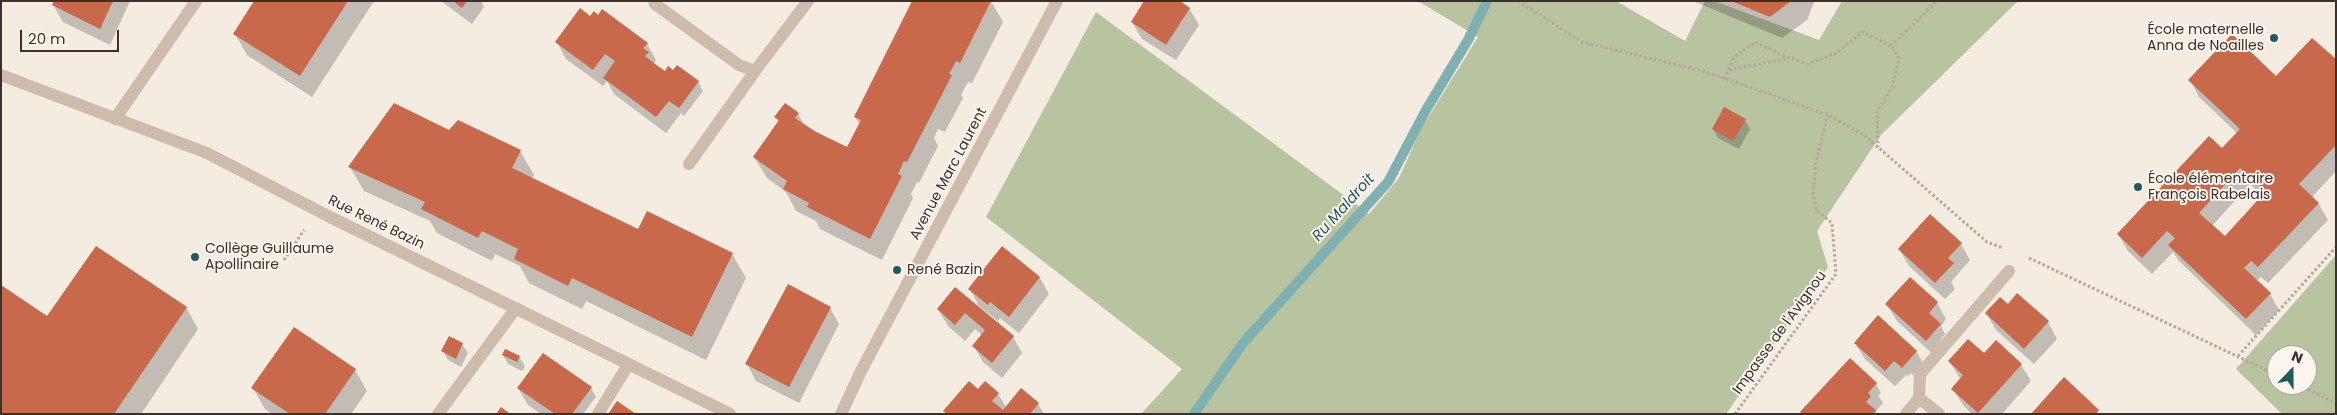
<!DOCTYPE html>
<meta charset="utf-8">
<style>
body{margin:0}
#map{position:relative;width:2337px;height:415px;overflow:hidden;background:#f4ebe1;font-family:Poppins,sans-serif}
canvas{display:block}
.frame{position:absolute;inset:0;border:2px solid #3b302b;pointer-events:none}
.north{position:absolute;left:2267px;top:345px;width:50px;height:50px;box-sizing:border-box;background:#fbf5ee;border:1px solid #aea6a0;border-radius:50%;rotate:22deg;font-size:14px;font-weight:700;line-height:20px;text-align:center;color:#3b302b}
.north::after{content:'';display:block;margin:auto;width:18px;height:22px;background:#1f5a5e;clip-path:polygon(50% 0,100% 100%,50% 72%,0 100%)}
.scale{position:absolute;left:20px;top:30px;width:99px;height:22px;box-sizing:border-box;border:2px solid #3b302b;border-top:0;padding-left:6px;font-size:15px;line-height:18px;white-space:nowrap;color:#3b302b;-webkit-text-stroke:4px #fbf5ee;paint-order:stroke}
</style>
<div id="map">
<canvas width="2337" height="415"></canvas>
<div class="frame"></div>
<div class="north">N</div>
<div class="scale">20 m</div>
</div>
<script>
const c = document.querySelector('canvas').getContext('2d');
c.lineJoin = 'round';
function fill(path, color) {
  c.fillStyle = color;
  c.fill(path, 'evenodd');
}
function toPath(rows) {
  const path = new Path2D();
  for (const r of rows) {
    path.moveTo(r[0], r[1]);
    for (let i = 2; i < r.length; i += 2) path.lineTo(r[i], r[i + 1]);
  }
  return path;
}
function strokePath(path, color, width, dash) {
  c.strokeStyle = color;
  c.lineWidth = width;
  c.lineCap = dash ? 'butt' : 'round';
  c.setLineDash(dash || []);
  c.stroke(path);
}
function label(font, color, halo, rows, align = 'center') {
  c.font = font + ' Poppins,sans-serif';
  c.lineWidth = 4;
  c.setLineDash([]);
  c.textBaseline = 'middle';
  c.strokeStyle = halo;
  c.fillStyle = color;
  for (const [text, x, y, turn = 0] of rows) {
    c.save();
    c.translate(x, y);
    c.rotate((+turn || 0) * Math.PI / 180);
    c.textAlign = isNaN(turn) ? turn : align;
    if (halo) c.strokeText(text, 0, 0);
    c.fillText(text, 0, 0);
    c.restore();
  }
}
const green = toPath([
 [1418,1,1616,1,1685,41,1705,1,1714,1,1819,40,1842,1,2018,1,1881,135,1817,231,1828,267,1726,414,1141,414,1182,369,986,217,1096,12,1369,214,1399,178,1421,129,1478,37],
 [2336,255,2336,414,2282,414,2236,369],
 [2277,355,2307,355,2307,385,2277,385]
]);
const shadow = toPath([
 [55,1,130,1,110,45,63,22,53,5],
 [256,1,374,1,312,97,247,55,235,34],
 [441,1,481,1,484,7,472,24],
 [913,1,991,1,1003,22,972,83,968,82,961,95,963,98,945,132,938,129,934,138,938,146,919,183,917,182,911,194,913,198,882,260,820,229,816,221,796,211,786,192,767,178,754,157,779,123,776,117,798,114,805,126,848,148,860,125,855,117],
 [1693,1,1814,1,1814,2,1807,20,1782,38],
 [1189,8,1199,25,1176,60,1142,39,1132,22],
 [590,17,647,44,656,60,654,64,669,75,698,82,703,91,684,116,681,113,666,133,614,94,607,81,603,86,566,59,557,42],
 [2336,61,2336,171,2312,197,2318,203,2328,220,2268,283,2261,277,2257,281,2270,294,2279,310,2256,335,2179,261,2173,252,2152,274,2128,251,2118,234,2222,150,2237,133,2199,97,2190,80,2276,78],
 [2250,184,2263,196,2225,238,2212,226],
 [1745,120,1750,129,1739,149,1718,138,1713,129],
 [449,131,520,151,534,175,532,179,639,231,648,213,732,254,746,278,706,360,586,301,582,309,529,283,520,266,495,254,492,261,437,233,430,221,364,191,350,167],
 [1961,244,1970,260,1951,282,1955,289,1945,299,1909,266,1899,249],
 [1002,248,1040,278,1049,294,1019,333,1000,318,998,321,979,306,970,289],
 [955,289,1013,337,1022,353,1002,378,983,362,974,346,982,335,975,329,965,341,948,326,938,309],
 [1937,303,1946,319,1941,326,1945,334,1941,339,1945,347,1936,357,1897,321,1887,305],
 [186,307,198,329,141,414,1,414,47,318],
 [830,308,839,324,799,403,756,381,747,364],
 [1986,313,2048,322,2057,339,2034,364,1996,330],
 [1996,341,2021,365,2031,381,2002,414,1972,414,1963,405,1953,389,1961,380,1949,361,1984,354],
 [1855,343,1916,351,1926,368,1917,379,1911,373,1908,376,1906,375,1895,386,1865,359],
 [462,344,468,353,461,367,448,360,443,351],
 [503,355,519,357,525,366,522,371,508,364],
 [355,370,367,391,351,414,272,414,265,409,253,388],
 [985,382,998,394,1006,407,1038,404,1044,414,947,414,978,391],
 [1876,384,1881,393,1878,395,1883,403,1876,411,1877,414,1803,414],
 [518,388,591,388,596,397,583,414,541,414,528,405]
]);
const stream = toPath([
 [1194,414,1243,343,1388,182,1426,110,1468,40,1487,1]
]);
const building = toPath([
 [54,1,113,1,100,29,52,5],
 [254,1,348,1,300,76,233,34],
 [453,1,467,1,462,8],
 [912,1,991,1,960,63,956,61,949,74,952,75,907,162,904,161,898,174,902,176,870,239,807,207,809,203,783,189,787,181,753,157,779,120,774,117,785,103,799,113,795,118,816,132,847,147,861,120,854,117],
 [1144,1,1180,1,1190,8,1166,45,1131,22],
 [1731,1,1791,1,1770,17],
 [580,8,590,16,594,11,598,15,602,9,648,43,643,48,649,52,645,56,655,64,665,71,668,66,673,70,677,65,699,81,679,108,669,101,656,117,603,78,615,61,605,54,593,70,555,42],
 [2232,34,2276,76,2312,38,2336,59,2336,145,2299,184,2319,203,2258,267,2251,261,2244,268,2271,293,2246,319,2168,245,2175,238,2167,231,2142,258,2117,234,2209,136,2222,148,2240,129,2188,80],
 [2240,168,2266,191,2225,236,2199,213],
 [394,103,449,130,458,120,521,150,512,168,638,229,647,211,733,253,692,337,572,278,568,286,514,259,518,249,482,231,478,238,421,209,425,202,348,167],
 [1724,107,1746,119,1733,141,1712,129],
 [1930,214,1962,243,1948,258,1954,263,1935,283,1898,249],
 [96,246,187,307,114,414,1,414,1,285,47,316],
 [1002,246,1040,277,1009,317,990,302,988,305,968,289],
 [1910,277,1938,302,1929,313,1941,324,1926,341,1885,304],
 [788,284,831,307,789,387,745,364],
 [955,287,1014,336,992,363,972,346,985,330,965,313,955,325,937,309],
 [2017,293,2049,321,2024,349,1985,313,2000,297,2008,304],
 [1878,315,1917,351,1902,368,1894,361,1885,371,1854,343],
 [294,327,356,369,325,414,290,414,251,388],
 [449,336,463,343,456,359,441,351],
 [1968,339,1984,353,1996,340,2022,364,1978,413,1951,389,1963,375,1948,361],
 [505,349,520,356,517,362,502,355],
 [543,353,592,387,572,414,555,414,517,388],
 [1850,358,1877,383,1868,393,1871,396,1866,402,1876,410,1873,414,1802,414,1800,412],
 [2064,377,2099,410,2096,414,2031,414],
 [969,381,978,389,985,381,999,393,992,401,1003,410,1021,388,1039,403,1030,414,947,414,943,411],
 [617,401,636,414,608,414],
 [501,407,510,414,496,414]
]);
const path = toPath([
 [1518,1,1582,42,1707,72,1828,115,1864,135,1987,242,2003,248],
 [1891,46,1937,1],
 [1729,70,1789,58],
 [1725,79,1734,57,1755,42,1782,55,1808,64,1836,53,1863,32,1891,46,1899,58,1892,88,1877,112,1878,147],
 [2029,258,2277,375],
 [284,260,304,230],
 [2238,356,2336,247],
 [2299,385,2336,403],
 [1735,414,1836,274,1832,223,1816,210,1813,193,1816,162,1828,115]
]);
const service = toPath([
 [654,1,655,4,739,65,755,71,808,1],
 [115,119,196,1],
 [689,164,755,71]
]);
const minor = toPath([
 [1,75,207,153,328,216,730,414],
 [1919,398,1920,374,2009,271],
 [438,414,516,308],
 [598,414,628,365],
 [1906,414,1919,398,1939,414]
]);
const tertiary = toPath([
 [841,414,861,371,1057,1]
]);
const markers = [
 [2274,38,5,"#1f5a5e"],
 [2138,187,5,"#1f5a5e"],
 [195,257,5,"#1f5a5e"],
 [897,270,5,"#1f5a5e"]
];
const poiNames = [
 ["École maternelle",2264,30,"right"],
 ["Anna de Noailles",2264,46,"right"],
 ["École élémentaire",2148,179],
 ["François Rabelais",2148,195],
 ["Collège Guillaume",205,249],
 ["Apollinaire",205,265],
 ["René Bazin",907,270]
];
const streetNames = [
 ["Avenue Marc Laurent",949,174,-62],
 ["Rue René Bazin",376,223,26],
 ["Impasse de l'Avignou",1780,333,-54]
];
const waterNames = [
 ["Ru Maldroit",1344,208,-48]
];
fill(green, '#b8c4a0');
fill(shadow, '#0003');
strokePath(stream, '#7fb0b2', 10);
fill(building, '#c8694b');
strokePath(path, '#b9a596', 3, [2.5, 2.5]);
strokePath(service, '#cdbbac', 12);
strokePath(minor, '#cdbbac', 12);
strokePath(tertiary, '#cdbbac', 12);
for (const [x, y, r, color] of markers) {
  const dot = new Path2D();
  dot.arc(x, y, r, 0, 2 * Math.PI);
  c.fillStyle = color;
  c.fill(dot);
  strokePath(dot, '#fbf5ee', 2);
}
label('14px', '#3b302b', '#fbf5ee', poiNames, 'left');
label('14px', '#3b302b', '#fbf5ee', streetNames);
label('italic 15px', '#1f5a5e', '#fbf5ee', waterNames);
</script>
